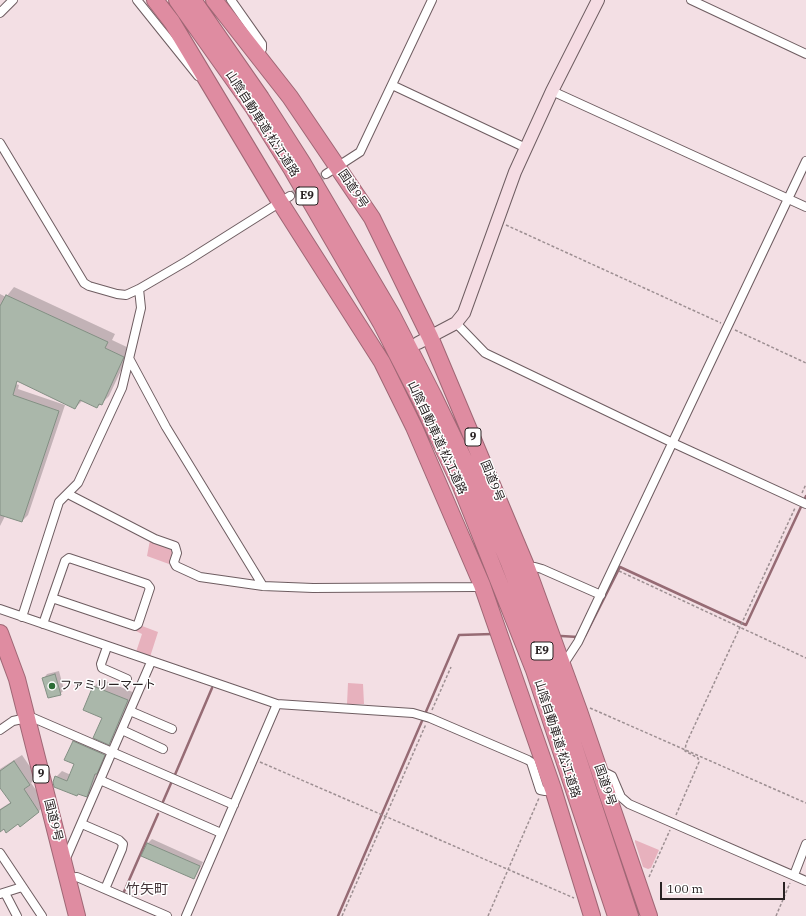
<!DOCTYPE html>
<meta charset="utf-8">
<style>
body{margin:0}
#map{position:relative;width:806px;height:916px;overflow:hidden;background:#f3dfe4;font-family:"IBM Plex Serif",serif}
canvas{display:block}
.scale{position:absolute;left:660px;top:882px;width:125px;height:18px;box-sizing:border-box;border:2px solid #292223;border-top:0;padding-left:5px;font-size:12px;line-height:14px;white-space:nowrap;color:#292223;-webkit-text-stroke:3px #fff;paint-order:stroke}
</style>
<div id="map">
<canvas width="806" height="916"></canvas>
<div class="scale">100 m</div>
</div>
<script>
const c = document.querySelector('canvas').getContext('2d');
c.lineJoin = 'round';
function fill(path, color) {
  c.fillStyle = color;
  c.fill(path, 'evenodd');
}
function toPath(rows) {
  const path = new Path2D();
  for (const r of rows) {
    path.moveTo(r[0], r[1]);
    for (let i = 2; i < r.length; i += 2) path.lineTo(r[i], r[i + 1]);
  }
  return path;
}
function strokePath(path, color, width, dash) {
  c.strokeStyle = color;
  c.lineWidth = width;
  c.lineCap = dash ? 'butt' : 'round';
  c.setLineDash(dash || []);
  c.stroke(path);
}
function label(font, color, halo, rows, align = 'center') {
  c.font = font + ' "IBM Plex Serif","Noto Sans JP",serif';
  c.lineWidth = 3;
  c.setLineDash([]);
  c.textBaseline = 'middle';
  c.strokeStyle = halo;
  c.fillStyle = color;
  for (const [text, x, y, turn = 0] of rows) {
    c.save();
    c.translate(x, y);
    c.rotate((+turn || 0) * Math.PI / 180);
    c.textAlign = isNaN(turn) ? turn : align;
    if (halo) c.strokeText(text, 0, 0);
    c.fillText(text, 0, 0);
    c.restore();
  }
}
const green = toPath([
 [150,540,171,547,174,551,169,564,147,556],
 [142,626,158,632,150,657,136,652,142,634,136,631],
 [348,683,363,684,364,704,347,704],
 [635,840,659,850,651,868,648,869,643,867,635,842]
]);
const shadow = toPath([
 [14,287,115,334,112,340,131,349,109,396,101,404,97,407,83,400,75,408,0,372,0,294,6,297],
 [0,379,19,385,18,389,65,405,28,515,22,521,5,516,0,526],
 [59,671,64,690,60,694,44,678,47,674],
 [101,679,135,693,116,736,109,744,103,717,94,687],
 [79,736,110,749,92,790,86,796,79,793,77,795,56,777,62,771,71,775,75,764,74,742],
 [22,755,37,777,31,783,46,804,33,817,20,826,18,823,0,831,0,809,11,802,0,786,0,769],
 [152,839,203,862,197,874,194,878,143,856,148,843]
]);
const stream = toPath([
 [561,636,578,637],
 [585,636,620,567,746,625,806,496],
 [174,777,212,688],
 [162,804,172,781],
 [123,894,158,814],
 [338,916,459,635,493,634]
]);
const building = toPath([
 [6,295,108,342,105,348,124,357,102,405,99,404,97,408,80,400,75,409,17,381,13,395,59,411,22,522,0,515,0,306,6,295],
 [55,674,61,695,48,698,42,678,55,674],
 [93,686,128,700,109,745,93,738,102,718,83,710,93,686],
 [73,741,105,755,97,774,95,774,87,797,78,794,77,796,54,787,53,782,55,776,67,781,74,764,64,760,73,741],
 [14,761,30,785,24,789,39,812,20,827,18,824,6,833,4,829,0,832,0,810,11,803,0,788,0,771,14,761],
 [147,843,200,866,194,879,141,856,147,843]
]);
const streetTunnel = toPath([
 [290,196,326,174]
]);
const path = toPath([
 [506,225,721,323],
 [735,330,806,363],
 [802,493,806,484],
 [619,571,806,658],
 [590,708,806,803],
 [432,710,451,667],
 [260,762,574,898],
 [676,815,699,762,698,758,685,751,686,744,795,508],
 [649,877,670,830],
 [342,916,426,724],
 [488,916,539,798],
 [776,916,790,883]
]);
const street = toPath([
 [137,0,198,76],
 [231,0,262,44,262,49,257,53],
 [691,0,806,54],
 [0,13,13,0],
 [392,85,526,148],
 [552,91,806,207],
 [0,143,84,283,89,286,117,294,126,295,139,289,187,261,290,196],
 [326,174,360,152,432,0],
 [456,323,485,353,673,443,806,504],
 [130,360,166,427,263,586],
 [68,494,155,539,175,546,177,553,174,562,176,566,200,577,263,586,313,588,475,587,484,584],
 [526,568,535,567,542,569,601,595],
 [0,609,277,704,413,713,430,718,528,760,531,762,540,790,545,791,554,789],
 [22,617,59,502,78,483,122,388,141,308,139,289],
 [43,624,65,561,69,558,147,584,150,588,138,624,135,626,52,598],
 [107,647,101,664,102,668,127,679],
 [151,662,112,752,234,805],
 [563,665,578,642,806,161],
 [130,711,172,729],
 [0,730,13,721,31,717,112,752,100,780],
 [122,730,163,749],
 [599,775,606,773,612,776,621,797,629,804,806,881],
 [82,824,119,840,123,844,122,849,105,889],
 [0,853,42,916],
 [63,859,67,856,100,780,221,833],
 [794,875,806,844],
 [67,878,77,877,167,916],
 [5,893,17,916],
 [0,894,22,887],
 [186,916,277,704]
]);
const secondary = toPath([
 [418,343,456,323,464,313,515,172,552,91,598,0]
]);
const highway = toPath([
 [155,0,172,22,280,202,382,362,414,427,482,585,553,789,592,916],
 [177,0,253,107,291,168,381,323,421,401,460,484,534,670,616,916],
 [193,0,261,98,302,162,392,315,433,395,473,478,509,563,546,661,630,916],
 [214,0,290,97,372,218,430,337,527,568,579,711,649,916],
 [0,633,17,679,77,916]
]);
const markers = [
 [52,686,4,"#2b6c36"]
];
const shields = [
 [307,196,22],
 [473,437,16],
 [542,651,22],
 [41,774,16]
];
const shieldNames = [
 ["E9",307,196],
 ["9",473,437],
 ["E9",542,651],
 ["9",41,774]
];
const streetNames = [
 ["山陰自動車道;松江道路",262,124,57],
 ["国道9号",353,189,56],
 ["山陰自動車道;松江道路",437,438,65],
 ["国道9号",492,481,68],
 ["山陰自動車道;松江道路",557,739,72],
 ["国道9号",605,785,71],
 ["国道9号",53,820,76]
];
const poiNames = [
 ["ファミリーマート",60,686]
];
const quarterNames = [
 ["竹矢町",147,890]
];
fill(green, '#e7b1bd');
fill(shadow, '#0003');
strokePath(stream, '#966b74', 2.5);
fill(building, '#aab7aa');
strokePath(building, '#828f83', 1);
strokePath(streetTunnel, '#cbb9bd', 8, [8, 4]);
strokePath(street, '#6e5d61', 10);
strokePath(secondary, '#6e5d61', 14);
strokePath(highway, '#9f6775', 18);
strokePath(path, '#9d8f92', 1.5, [3, 2]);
strokePath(street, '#fff', 8);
strokePath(secondary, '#f5dce3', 12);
strokePath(highway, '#df8ca1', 16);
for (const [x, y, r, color] of markers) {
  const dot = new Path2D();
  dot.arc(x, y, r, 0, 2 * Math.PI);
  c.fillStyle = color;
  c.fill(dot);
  strokePath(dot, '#fff', 1.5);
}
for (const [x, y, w] of shields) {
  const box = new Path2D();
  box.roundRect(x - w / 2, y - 9, w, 18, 3);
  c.fillStyle = '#fff';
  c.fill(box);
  strokePath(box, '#292223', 1);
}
label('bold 11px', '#292223', null, shieldNames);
label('12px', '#292223', '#fff', streetNames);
label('12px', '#292223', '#fff', poiNames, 'left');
label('14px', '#46363a', '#fff', quarterNames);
</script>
